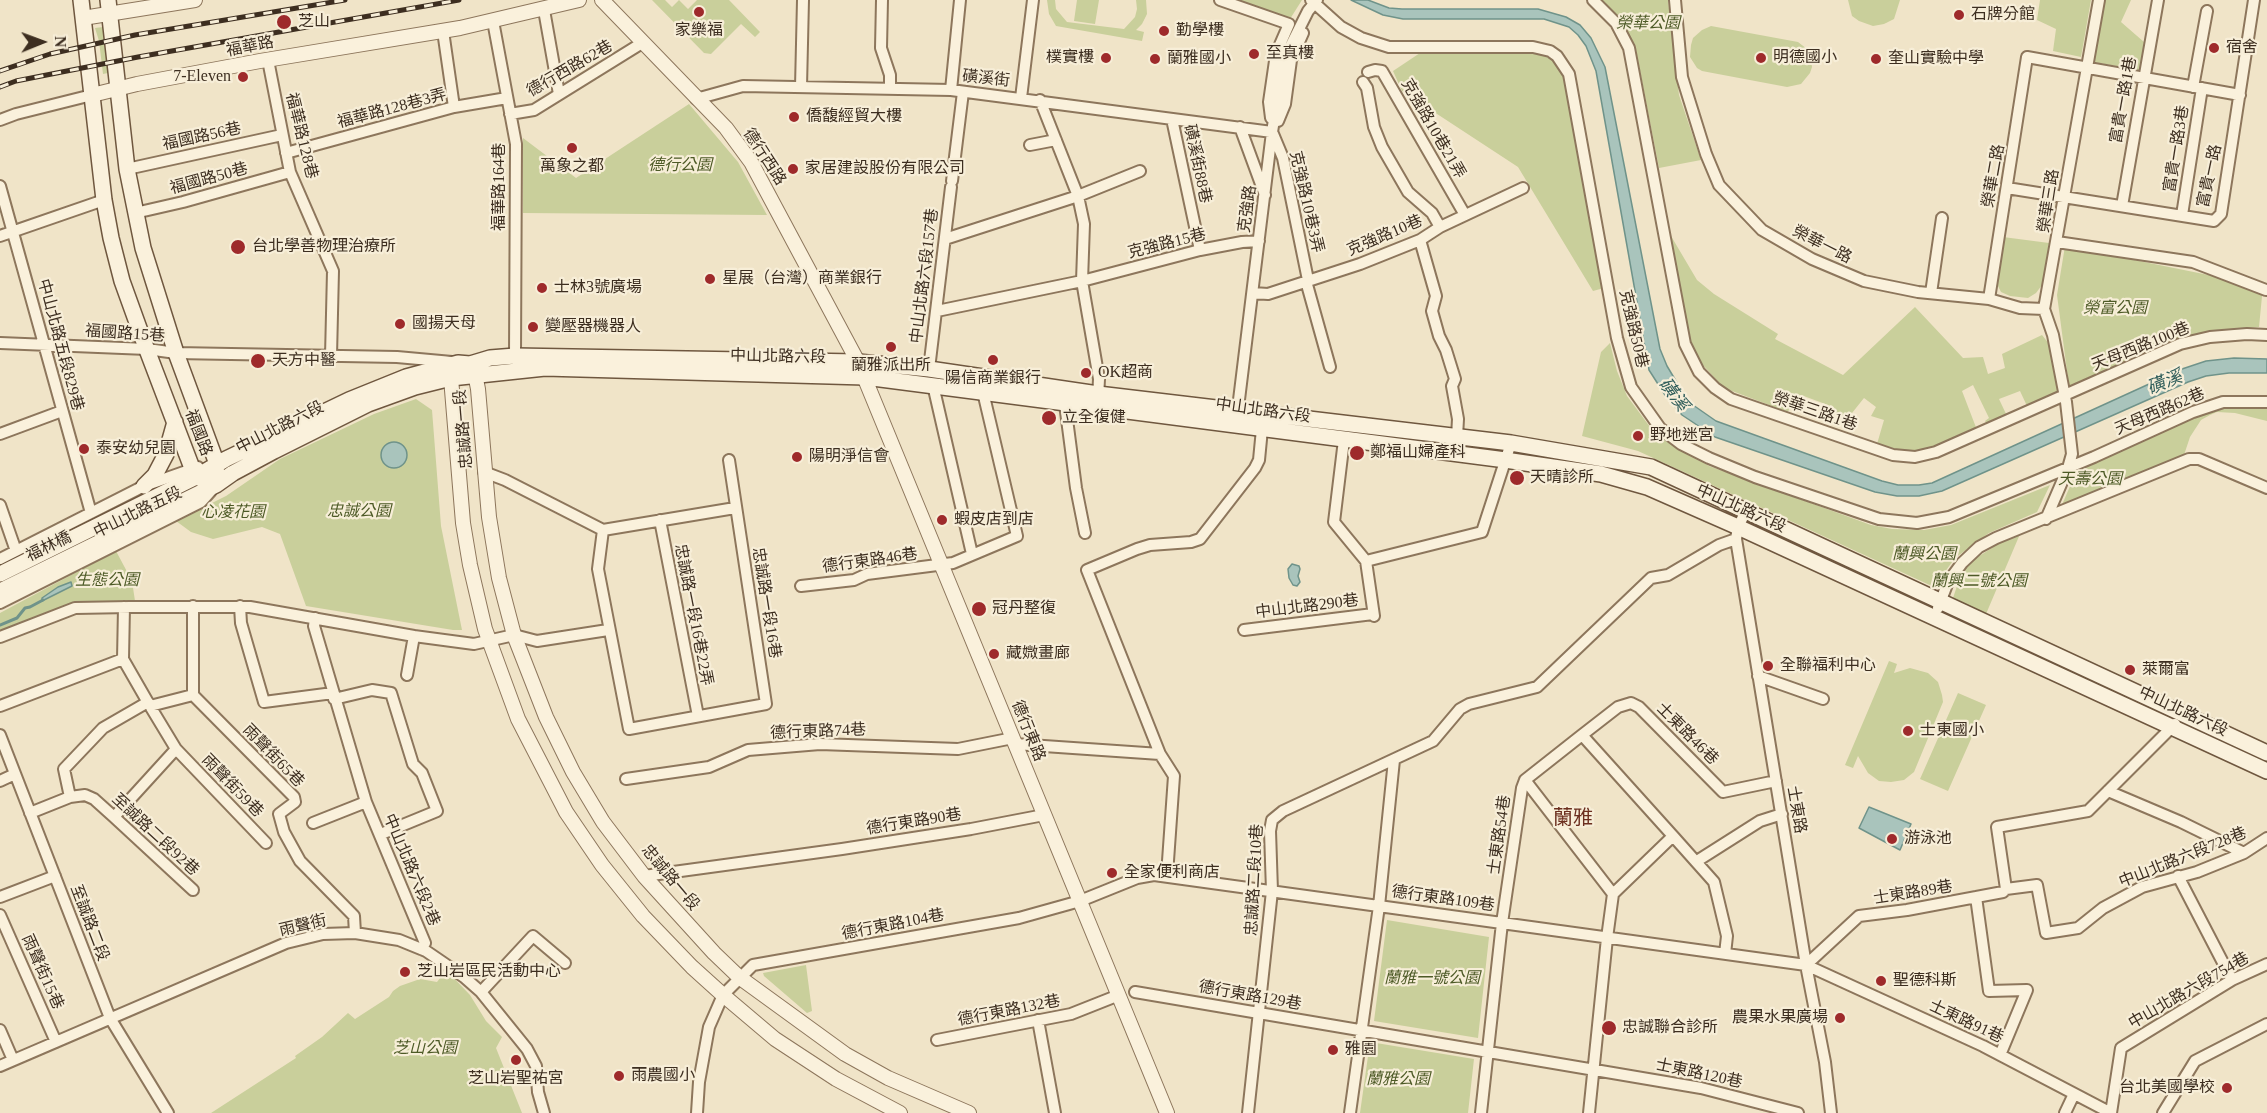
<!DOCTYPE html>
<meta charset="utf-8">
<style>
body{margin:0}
#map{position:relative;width:2267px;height:1113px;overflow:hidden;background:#f0e4c8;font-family:"Times New Roman",serif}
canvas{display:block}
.north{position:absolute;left:12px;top:12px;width:60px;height:60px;-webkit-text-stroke:4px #f7eed8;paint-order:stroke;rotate:89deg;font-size:16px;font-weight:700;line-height:24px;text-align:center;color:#3d2e20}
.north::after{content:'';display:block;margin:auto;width:21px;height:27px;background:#3d2e20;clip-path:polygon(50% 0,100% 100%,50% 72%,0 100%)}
</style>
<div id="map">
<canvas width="2267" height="1113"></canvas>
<div class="north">N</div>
</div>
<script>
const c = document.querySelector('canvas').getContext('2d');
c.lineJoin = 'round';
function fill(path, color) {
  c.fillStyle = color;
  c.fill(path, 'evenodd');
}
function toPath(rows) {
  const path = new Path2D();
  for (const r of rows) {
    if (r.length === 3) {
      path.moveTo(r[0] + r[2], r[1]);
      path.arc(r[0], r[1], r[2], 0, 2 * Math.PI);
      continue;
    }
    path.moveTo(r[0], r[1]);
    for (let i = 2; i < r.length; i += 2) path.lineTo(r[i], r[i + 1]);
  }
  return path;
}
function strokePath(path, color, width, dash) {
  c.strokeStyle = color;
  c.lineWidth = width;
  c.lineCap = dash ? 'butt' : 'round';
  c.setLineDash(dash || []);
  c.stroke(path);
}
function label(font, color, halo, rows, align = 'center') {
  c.font = font + ' "Times New Roman","Noto Sans TC",serif';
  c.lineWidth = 4.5;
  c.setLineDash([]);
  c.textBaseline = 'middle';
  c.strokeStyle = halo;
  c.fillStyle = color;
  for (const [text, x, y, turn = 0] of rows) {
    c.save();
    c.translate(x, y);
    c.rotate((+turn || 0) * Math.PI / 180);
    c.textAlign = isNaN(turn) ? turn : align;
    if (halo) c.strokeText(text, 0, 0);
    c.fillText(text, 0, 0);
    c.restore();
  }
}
const green = toPath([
 [652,0,665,0,672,7,679,0,688,9,697,0,729,0,760,32,755,37,741,24,711,54,704,53],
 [1047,0,1055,0,1056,9,1067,22,1124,29,1135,17,1137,9,1136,0,1146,0,1147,14,1142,24,1136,30,1144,32,1142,41,1056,26,1049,14],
 [1077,0,1099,0,1095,24,1074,21],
 [1234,0,1302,0,1290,19],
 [1601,0,1668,0,1679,95,1701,160,1659,168,1635,45,1619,18],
 [1848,0,1900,0,1894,19,1884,24,1873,26,1859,21,1852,16],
 [2040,0,2091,0,2081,57,2053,51,2056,29,2037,20],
 [2105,0,2131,0,2121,22,2144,42,2140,70,2093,62],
 [1711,26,1798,42,1807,49,1810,54,1812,67,1810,73,1801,84,1787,87,1702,71,1697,68,1690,57,1691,45,1693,38,1702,30],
 [103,27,108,73,103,74,99,41,95,28],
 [1423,51,1538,52,1549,56,1557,62,1564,76,1604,288,1593,291,1518,167,1402,91,1393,71],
 [689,104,738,162,767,215,523,213,523,138,576,178],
 [1671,236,1697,280,1714,294,1778,334,1775,339,1843,375,1915,307,1963,358,1983,357,1988,374,2005,368,2002,354,2042,335,2050,345,2058,393,2027,406,2020,391,1999,399,2007,416,1987,425,1985,421,1989,418,1973,385,1962,391,1977,430,1928,449,1901,452,1877,444,1884,420,1871,416,1876,407,1864,398,1844,423,1828,418,1826,414,1828,405,1801,395,1794,396,1788,412,1724,388,1701,363,1689,342],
 [2003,237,2049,243,2042,285,2036,293,2028,298,2010,296,2001,292,1995,280],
 [2065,246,2263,286,2259,327,2210,332,2175,340,2069,386,2057,295],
 [1610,343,1617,371,1627,396,1653,431,1709,466,1871,525,1892,529,1924,530,1951,525,2050,485,2037,512,1989,533,1955,558,1934,587,1638,451,1582,436,1601,352],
 [416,399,432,410,441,526,462,630,453,630,306,606,280,534,262,527,213,539,191,532,176,521,226,496,280,459,374,414],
 [2267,407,2267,421,2235,413,2217,412,2210,415,2201,420,2190,437,2184,455,2072,508,2061,507,2078,468,2207,411,2223,408],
 [2020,534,1986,614,1953,598,1962,571,1970,562,1998,544],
 [116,551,132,581,135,601,74,604,0,630,0,613],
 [1889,661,1897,664,1894,673,1910,668,1928,673,1938,682,1942,695,1943,702,1914,772,1904,780,1891,782,1879,781,1868,773,1858,756,1853,768,1845,765],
 [1958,693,1986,705,1948,791,1920,779],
 [1387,920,1489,937,1478,1038,1374,1021],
 [806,965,812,1011,807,1013,764,976,763,973],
 [446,970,470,995,486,1021,502,1037,496,1048,522,1113,211,1113,296,1058,295,1056,322,1037,348,1013,355,1019,389,997,393,991,400,986,420,979,437,982],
 [1370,1042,1474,1059,1468,1113,1360,1113]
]);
const water = toPath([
 [1351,0,1368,0,1389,8,1402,9,1538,9,1566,17,1580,25,1591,38,1605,67,1660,349,1667,366,1682,391,1693,405,1716,421,1882,481,1898,485,1919,485,1932,483,2182,369,2206,361,2234,358,2267,359,2267,373,2229,373,2206,376,2188,382,1942,491,1919,496,1897,496,1875,492,1715,437,1682,415,1665,395,1649,370,1596,71,1586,46,1578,35,1569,27,1544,19,1403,19,1383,15,1351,0],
 [394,455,13],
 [1292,564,1299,566,1300,569,1298,576,1300,582,1297,586,1293,585,1289,578,1288,569,1292,564],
 [71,582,72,586,42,601,42,598,58,587,71,582],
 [1869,807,1911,824,1900,850,1859,828,1869,807]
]);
const stream = toPath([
 [0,625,17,618,25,608,30,607,43,600]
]);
const minor = toPath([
 [882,0,881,48,890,75,890,88],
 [1220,0,1289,24,1276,54,1269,102,1271,118],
 [1311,0,1341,27,1361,38,1389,47,1533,47,1550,51,1557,56,1569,74,1617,338,1631,387,1660,428,1681,444,1709,458,1755,477,1879,519,1917,523,1949,517,2094,457,2193,412,2223,402,2267,402],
 [1593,0,1616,23,1629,48,1685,344,1699,372,1715,388,1731,399,1893,455,1915,457,1936,452,2180,344,2210,337,2247,334,2267,335],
 [1675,0,1682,77,1706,154,1719,185,1762,230,1812,259,1864,281,1918,292,1989,299,2020,308,2044,309],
 [544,10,559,94],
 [493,21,516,144,515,356],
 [443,31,454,107],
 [268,60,290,172,333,271,331,356],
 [1368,72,1375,70,1382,71,1465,215],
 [1363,82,1367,88,1374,127,1382,147,1408,192,1432,213,1440,227],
 [801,87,803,0],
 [2193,87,2207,11],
 [951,90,960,0],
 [1021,98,1033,0],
 [696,99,743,86,951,90,1272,132],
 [1040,100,1078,196,1084,224,1082,281,1099,379,1098,399],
 [510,114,534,110,642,43],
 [1172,119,1200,250],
 [0,120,16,114,92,95],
 [1278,121,1285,104,1291,60,1303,33],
 [1240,127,1265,195],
 [1273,134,1283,158,1308,280],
 [1030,145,1056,140],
 [286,153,454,107,507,98],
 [127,169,282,135],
 [952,181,963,92],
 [0,186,91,513],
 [2007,188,2214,221,2221,214,2254,0],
 [2122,206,2158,0],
 [135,213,183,202,290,172],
 [2182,215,2202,88],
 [0,236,104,200],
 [945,239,1078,196,1140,171],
 [1420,240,1436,296,1432,311,1439,336,1446,350,1455,379,1452,386,1458,419,1457,437],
 [2057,242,2193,262,2266,290],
 [1306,281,1330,367],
 [1253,293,1268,294,1360,264,1420,240,1440,227,1523,188],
 [1931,293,1942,218],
 [1989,299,2027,57,2240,95],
 [937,311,1082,281,1200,250,1242,242,1259,241],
 [0,343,147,349,176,353,397,357,452,362],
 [929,369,951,187],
 [933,385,972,554],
 [1065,404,1076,488,1085,533],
 [1237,416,1272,132,1284,59,1308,11,1317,0],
 [0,434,62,411],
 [1344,440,1334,522,1366,561],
 [484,472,505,480,603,530,735,508],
 [0,505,16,551],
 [1745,513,1738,527,1736,539,1806,965,1825,1062,1831,1113],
 [2046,519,2068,468,2072,454,2066,402,2053,335,2044,309,2099,0],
 [660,520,698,716],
 [603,530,598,569,629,729,766,704,729,460],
 [0,559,144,486,198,467],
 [1366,561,1482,532,1511,443],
 [1366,561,1374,616],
 [801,586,854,580,867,574,953,563,1017,536,983,392],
 [0,603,201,502,211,491],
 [240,606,241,623,264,702,333,693],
 [124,607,123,659,150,706,176,749,266,843],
 [1938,608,1948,582,1962,563,1979,547,1996,538,2189,459,2199,459,2267,488],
 [315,618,314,626,366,802,425,943,421,949],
 [1244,630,1373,614],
 [0,637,75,608,130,607,250,607,414,636,474,644,514,635,537,641,608,630],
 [407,675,414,636],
 [1758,676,1823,699],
 [193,695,193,606],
 [334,699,372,690,391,693,413,764,422,773,437,811,381,834],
 [0,706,123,659],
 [150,706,193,695,294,797,295,802,279,814,284,832,300,861,354,916,355,933],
 [0,735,110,1018,168,1113],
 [1582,735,1618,707,1631,703,1639,707,1723,792,1776,781],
 [1015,744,1160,754],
 [626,779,709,767,748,750,820,744,958,749,1013,738],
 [1525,780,1613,894,1607,938,1589,1113],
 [0,781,15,774],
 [2108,791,2181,822,2244,853],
 [70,797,64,769,103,728,148,702],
 [30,813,70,797,85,795,94,799,114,817,193,890],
 [114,817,176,749],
 [313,823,366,802],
 [1697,861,1760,821,1782,814],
 [1167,875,1174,776,1160,754,1087,570,1137,549,1150,545,1191,542,1200,539,1255,468,1259,460,1262,429],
 [644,876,842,849,971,829,1044,815],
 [2178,876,2232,980],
 [2006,889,1997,827,2088,811,2175,724],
 [1613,894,1673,836,1714,882,1727,936,1725,954],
 [0,897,55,876],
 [1976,897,1989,991,2027,990,2000,1055],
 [0,915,56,1042],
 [1806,965,1859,916,1907,910,2003,892,2006,889,2037,885,2046,933,2078,928,2103,908,2142,887,2197,872,2244,853,2267,838],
 [481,992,533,936,565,963],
 [1135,992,1701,1088,1798,1113],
 [1038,1020,1055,1113],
 [0,1030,13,1060],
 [937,1040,1071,1014,1119,995],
 [0,1066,286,943,323,934,355,933,399,940,426,951,464,977,481,992,527,1049,536,1066,538,1092,544,1113],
 [697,1113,699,1082,709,1027,723,995,753,965,1019,918,1080,901,1137,878,1154,875,1806,965,1983,1046,2111,1113],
 [1248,1113,1272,891,1270,831,1272,820,1283,811,1433,741,1460,709,1469,704,1537,687,1651,578,1668,575,1719,545,1736,539],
 [1350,1113,1379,906,1394,760],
 [1481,1113,1502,923,1522,788,1525,780,1582,735,1673,836],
 [2065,1113,2074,1094],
 [2111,1113,2121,1048,2232,980,2267,964],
 [2163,1113,2195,1061,2267,1024]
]);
const tertiary = toPath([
 [602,0,726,128,751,162,858,362,1167,1113],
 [83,18,195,0],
 [92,95,137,84,260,61,460,28,579,0],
 [455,369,451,378,463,523,470,565,485,629,518,719,566,812,602,865,643,916,692,967,723,995,775,1039,836,1079,900,1113],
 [468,370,475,374,478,389,489,517,499,578,514,635,546,717,573,772,603,822,644,876,714,953,739,977,845,1054,888,1078,969,1113]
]);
const secondary = toPath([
 [81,0,104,200,111,238,122,281,144,342,192,468,196,477,205,480],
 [108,0,127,169,143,248,176,353,217,464,216,473],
 [144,486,155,475,166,454,175,422],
 [0,574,196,477,226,459,349,400,406,377,458,363,470,364,490,358,515,356,858,362,929,369,1098,394,1511,443,1651,467,2267,753],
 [0,591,216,485,233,473,274,451,368,404,415,387,451,378,545,368,865,377,1498,459,1601,474,1647,487,1738,527,2267,771]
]);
const rail = toPath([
 [0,71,50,54,135,35,345,0],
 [0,87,16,81,138,57,459,0]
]);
const markers = [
 [699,12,6,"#9e2a2b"],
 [1959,15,6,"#9e2a2b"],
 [284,22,8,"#9e2a2b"],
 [1164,31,6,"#9e2a2b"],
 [2214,48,6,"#9e2a2b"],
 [1254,54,6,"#9e2a2b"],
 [1106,58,6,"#9e2a2b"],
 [1761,58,6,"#9e2a2b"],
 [1155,59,6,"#9e2a2b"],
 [1876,59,6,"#9e2a2b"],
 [243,77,6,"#9e2a2b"],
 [794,117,6,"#9e2a2b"],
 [572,148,6,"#9e2a2b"],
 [793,169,6,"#9e2a2b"],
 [238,247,8,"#9e2a2b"],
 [710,279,6,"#9e2a2b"],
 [542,288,6,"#9e2a2b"],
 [400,324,6,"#9e2a2b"],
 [533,327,6,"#9e2a2b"],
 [891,347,6,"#9e2a2b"],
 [993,360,6,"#9e2a2b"],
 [258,361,8,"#9e2a2b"],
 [1086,373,6,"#9e2a2b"],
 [1049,418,8,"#9e2a2b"],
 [1638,436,6,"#9e2a2b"],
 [84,449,6,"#9e2a2b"],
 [1357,453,8,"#9e2a2b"],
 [797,457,6,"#9e2a2b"],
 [1517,478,8,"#9e2a2b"],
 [942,520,6,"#9e2a2b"],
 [979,609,8,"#9e2a2b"],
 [994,654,6,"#9e2a2b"],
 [1768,666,6,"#9e2a2b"],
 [2130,670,6,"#9e2a2b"],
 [1908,731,6,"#9e2a2b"],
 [1892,839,6,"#9e2a2b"],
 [1112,873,6,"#9e2a2b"],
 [405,972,6,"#9e2a2b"],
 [1881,981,6,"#9e2a2b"],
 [1840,1018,6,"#9e2a2b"],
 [1609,1028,8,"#9e2a2b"],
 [1333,1050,6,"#9e2a2b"],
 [516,1060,6,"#9e2a2b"],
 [619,1076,6,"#9e2a2b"],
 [2227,1088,6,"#9e2a2b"]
];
const poiNames = [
 ["石牌分館",1971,15],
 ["芝山",298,22],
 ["家樂福",699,31,"center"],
 ["勤學樓",1176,31],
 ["宿舍",2226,48],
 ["至真樓",1266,54],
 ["樸實樓",1094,58,"right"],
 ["明德國小",1773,58],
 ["蘭雅國小",1167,59],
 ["奎山實驗中學",1888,59],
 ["7-Eleven",231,77,"right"],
 ["僑馥經貿大樓",806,117],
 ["萬象之都",572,167,"center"],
 ["家居建設股份有限公司",805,169],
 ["台北學善物理治療所",252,247],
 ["星展（台灣）商業銀行",722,279],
 ["士林3號廣場",554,288],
 ["國揚天母",412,324],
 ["變壓器機器人",545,327],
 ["天方中醫",272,361],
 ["蘭雅派出所",891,366,"center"],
 ["OK超商",1098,373],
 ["陽信商業銀行",993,379,"center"],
 ["立全復健",1062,418],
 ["野地迷宮",1650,436],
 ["泰安幼兒園",96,449],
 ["鄭福山婦產科",1370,453],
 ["陽明淨信會",809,457],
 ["天晴診所",1530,478],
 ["蝦皮店到店",954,520],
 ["冠丹整復",992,609],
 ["藏媺畫廊",1006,654],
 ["全聯福利中心",1780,666],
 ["萊爾富",2142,670],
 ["士東國小",1920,731],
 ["游泳池",1904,839],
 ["全家便利商店",1124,873],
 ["芝山岩區民活動中心",417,972],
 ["聖德科斯",1893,981],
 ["農果水果廣場",1828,1018,"right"],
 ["忠誠聯合診所",1622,1028],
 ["雅園",1345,1050],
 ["雨農國小",631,1076],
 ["芝山岩聖祐宮",516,1079,"center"],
 ["台北美國學校",2215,1088,"right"]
];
const parkNames = [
 ["榮華公園",1648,24],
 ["德行公園",680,166],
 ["榮富公園",2115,309],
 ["天壽公園",2090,480],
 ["忠誠公園",359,512],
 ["心凌花園",233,513],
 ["蘭興公園",1924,555],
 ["生態公園",107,581],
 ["蘭興二號公園",1979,582],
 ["蘭雅一號公園",1432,979],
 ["芝山公園",425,1049],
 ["蘭雅公園",1398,1080]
];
const streetNames = [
 ["福華路",250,47,-11],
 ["德行西路62巷",570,69,-30],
 ["磺溪街",986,79,6],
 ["富貴一路1巷",2124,100,-80],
 ["福華路128巷3弄",392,109,-15],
 ["克強路10巷21弄",1433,129,60],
 ["福華路128巷",301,136,76],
 ["福國路56巷",202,137,-12],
 ["富貴一路3巷",2177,149,-81],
 ["德行西路",764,157,57],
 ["磺溪街88巷",1197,164,78],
 ["榮華二路",1994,176,-80],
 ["富貴一路",2210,176,-78],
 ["福國路50巷",209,179,-15],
 ["福華路164巷",500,187,-90],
 ["榮華三路",2049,201,-81],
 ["克強路10巷3弄",1306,202,77],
 ["克強路",1248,209,-82],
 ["克強路10巷",1385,236,-23],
 ["克強路15巷",1167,244,-14],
 ["榮華一路",1822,245,27],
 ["中山北路六段157巷",925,276,-83],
 ["克強路50巷",1633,329,77],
 ["福國路15巷",125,334,4],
 ["中山北路五段829巷",60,345,75],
 ["天母西路100巷",2141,347,-22],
 ["中山北路六段",778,357,1],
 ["中山北路六段",1263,411,8],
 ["榮華三路1巷",1815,412,19],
 ["天母西路62巷",2160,412,-23],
 ["中山北路六段",280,428,-27],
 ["忠誠路一段",464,429,-95],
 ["福國路",198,433,69],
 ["中山北路六段",1741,509,24],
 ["中山北路五段",138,513,-26],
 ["福林橋",49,547,-26],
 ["德行東路46巷",870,561,-8],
 ["忠誠路一段16巷",766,603,81],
 ["中山北路290巷",1307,607,-7],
 ["忠誠路一段16巷22弄",693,615,79],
 ["中山北路六段",2183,712,25],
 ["德行東路",1028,731,68],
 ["德行東路74巷",818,732,-2],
 ["士東路46巷",1687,734,45],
 ["雨聲街65巷",273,756,46],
 ["雨聲街59巷",232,786,46],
 ["士東路",1796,810,80],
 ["德行東路90巷",914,822,-9],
 ["至誠路二段92巷",155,835,43],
 ["士東路54巷",1500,835,-82],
 ["中山北路六段728巷",2183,858,-22],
 ["中山北路六段2巷",411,870,67],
 ["忠誠路一段",670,878,50],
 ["忠誠路二段10巷",1255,880,-87],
 ["士東路89巷",1913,893,-9],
 ["德行東路109巷",1443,899,8],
 ["至誠路二段",89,923,69],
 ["德行東路104巷",893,925,-11],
 ["雨聲街",303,926,-13],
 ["雨聲街15巷",42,972,66],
 ["中山北路六段754巷",2189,991,-30],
 ["德行東路129巷",1250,996,10],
 ["德行東路132巷",1009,1011,-11],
 ["士東路91巷",1966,1022,25],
 ["士東路120巷",1699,1074,12]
];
const waterNames = [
 ["磺溪",2165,383,-22],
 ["磺溪",1673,395,54]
];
const quarterNames = [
 ["蘭雅",1573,819]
];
fill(green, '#c9cf9b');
fill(water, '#a9c4bc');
strokePath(water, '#6f938a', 1.5);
strokePath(stream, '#6f938a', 3);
strokePath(minor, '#8d765c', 14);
strokePath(tertiary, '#8d765c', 16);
strokePath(secondary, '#6f573f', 18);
strokePath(minor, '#faf1dc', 10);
strokePath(tertiary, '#faf1dc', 14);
strokePath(secondary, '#faf1dc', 15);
strokePath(rail, '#3d2e20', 5);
strokePath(rail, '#f7eed8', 3, [9]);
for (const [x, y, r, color] of markers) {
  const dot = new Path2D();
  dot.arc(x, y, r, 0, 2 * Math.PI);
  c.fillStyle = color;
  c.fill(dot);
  strokePath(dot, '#f7eed8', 2);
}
label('16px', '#3d2e20', '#f7eed8', poiNames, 'left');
label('italic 16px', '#4d5a26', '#f7eed8', parkNames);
label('16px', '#3d2e20', '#f7eed8', streetNames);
label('italic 18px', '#2f5d5a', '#f7eed8', waterNames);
label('20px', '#6b2e1e', '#f7eed8', quarterNames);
</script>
